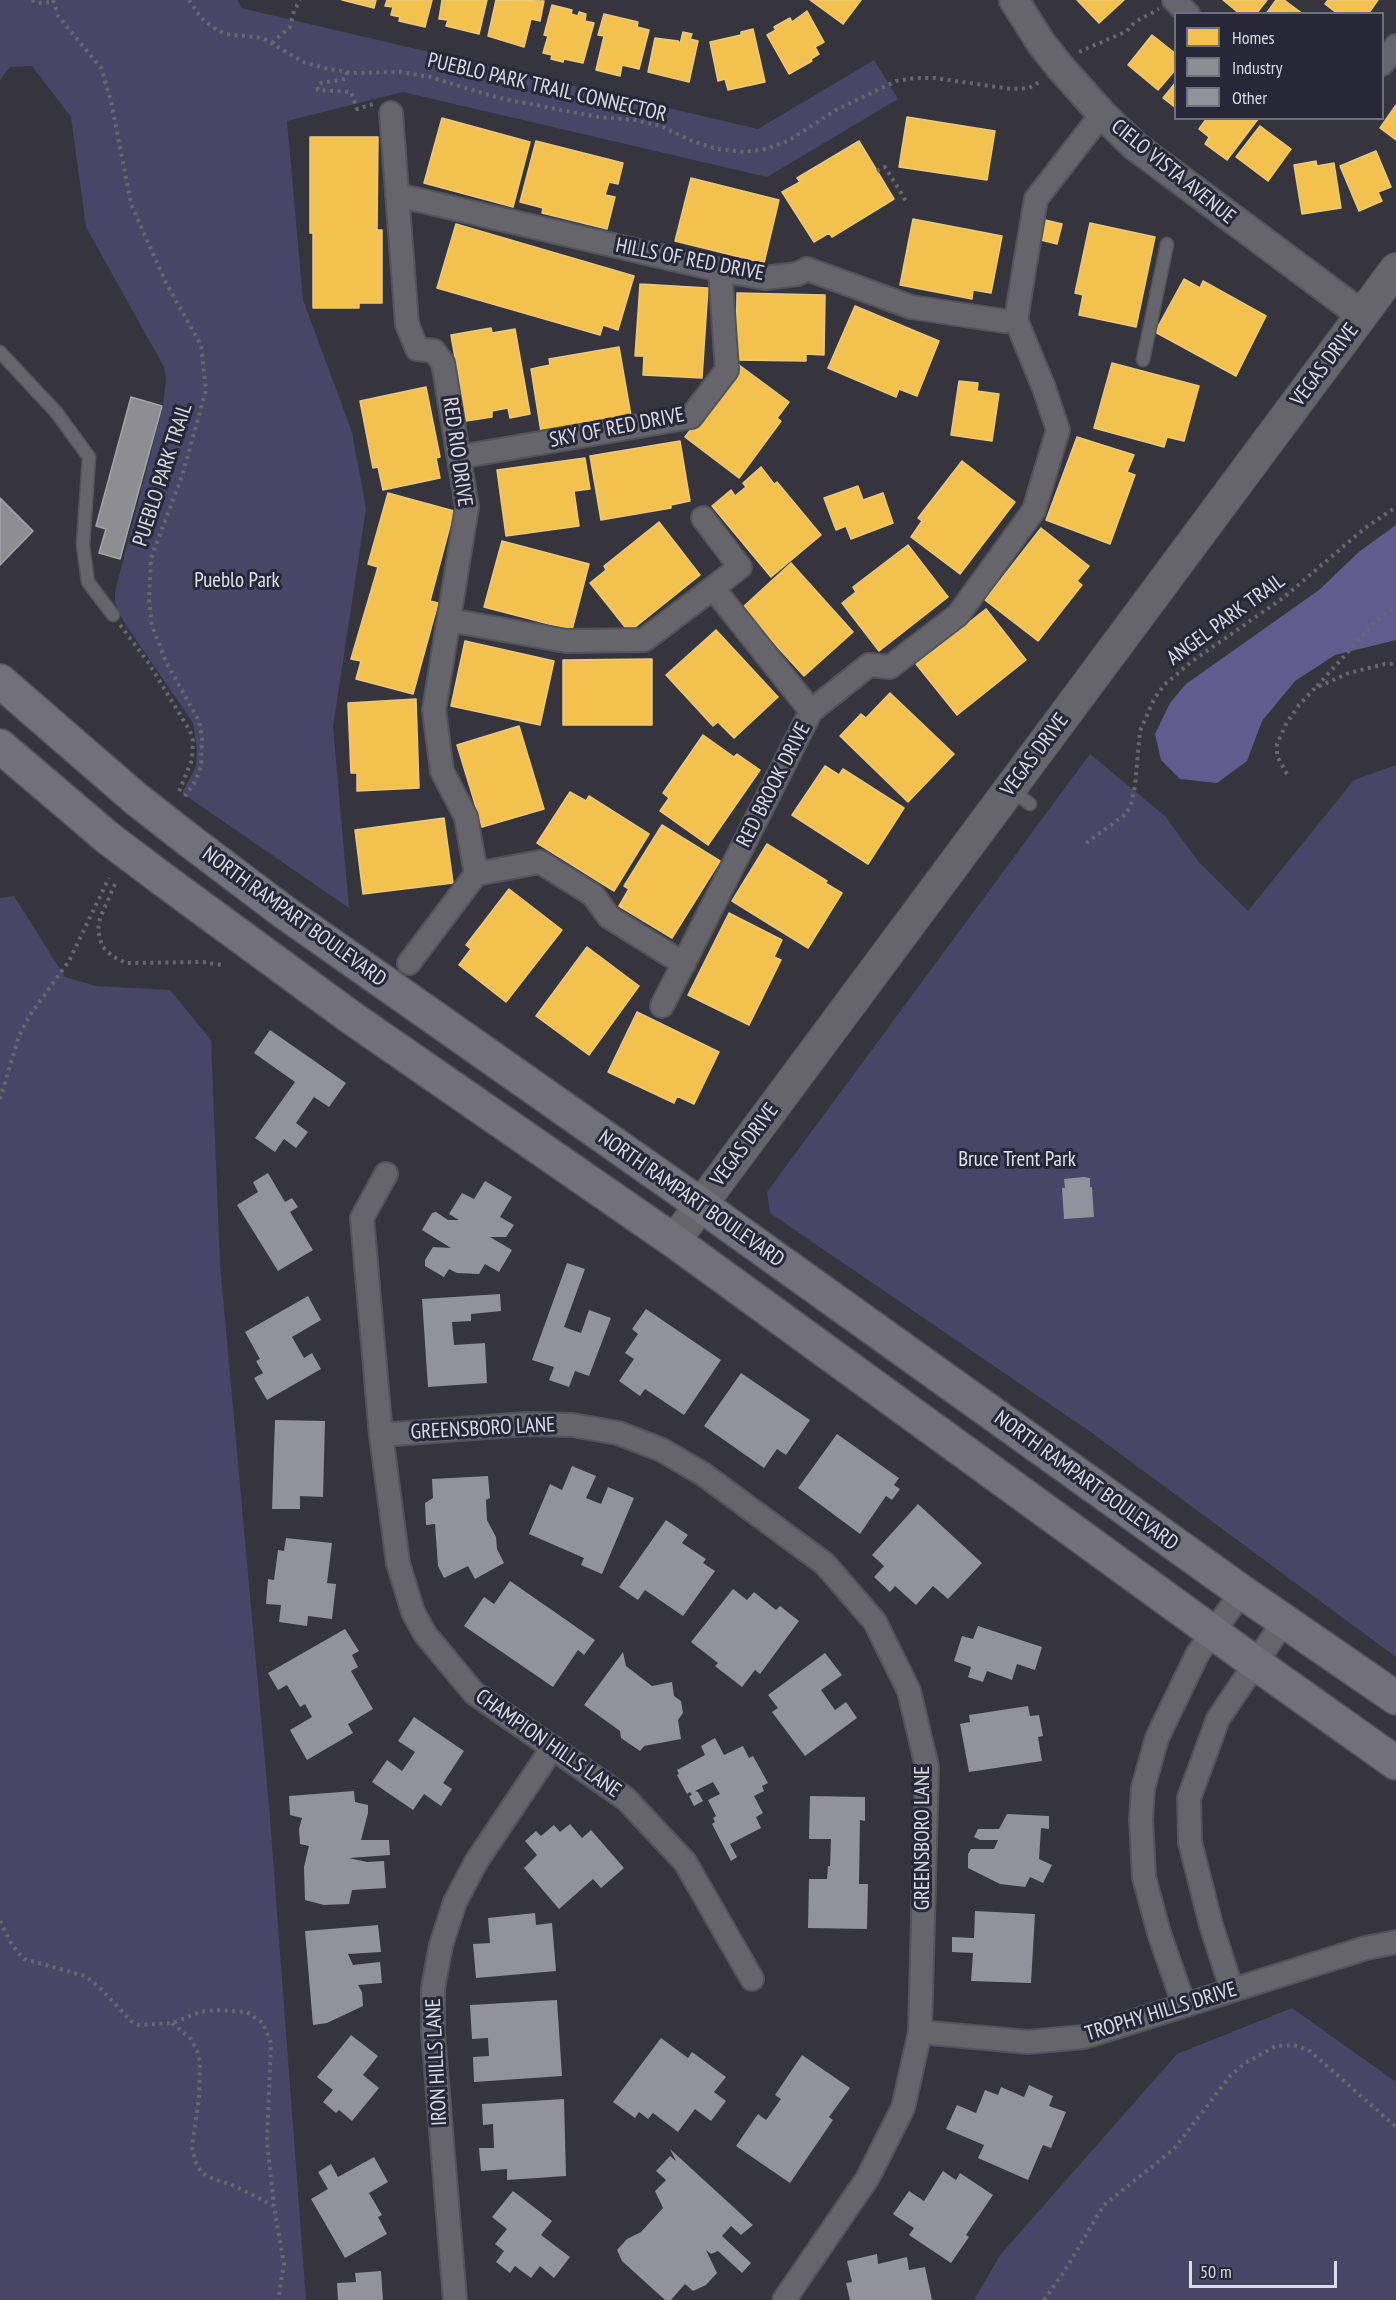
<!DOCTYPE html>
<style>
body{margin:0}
#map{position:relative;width:1396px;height:2300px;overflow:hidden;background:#36353e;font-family:"PT Sans Narrow",sans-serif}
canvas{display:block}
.legend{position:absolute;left:1174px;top:12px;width:210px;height:108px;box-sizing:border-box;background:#282738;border:2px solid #706f7e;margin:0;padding:8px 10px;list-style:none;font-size:18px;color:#dbdbe6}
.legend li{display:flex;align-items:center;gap:12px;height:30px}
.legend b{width:30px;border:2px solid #706f7e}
.scale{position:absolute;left:1189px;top:2261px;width:148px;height:27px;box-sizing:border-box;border:3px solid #dbdbe6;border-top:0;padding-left:8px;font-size:18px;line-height:21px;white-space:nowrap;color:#dbdbe6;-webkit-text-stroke:4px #282738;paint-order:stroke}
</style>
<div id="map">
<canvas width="1396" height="2300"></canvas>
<ul class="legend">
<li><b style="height:16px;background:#f2c14e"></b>Homes</li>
<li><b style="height:16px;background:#8d8d92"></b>Industry</li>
<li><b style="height:16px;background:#92929d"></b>Other</li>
</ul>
<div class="scale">50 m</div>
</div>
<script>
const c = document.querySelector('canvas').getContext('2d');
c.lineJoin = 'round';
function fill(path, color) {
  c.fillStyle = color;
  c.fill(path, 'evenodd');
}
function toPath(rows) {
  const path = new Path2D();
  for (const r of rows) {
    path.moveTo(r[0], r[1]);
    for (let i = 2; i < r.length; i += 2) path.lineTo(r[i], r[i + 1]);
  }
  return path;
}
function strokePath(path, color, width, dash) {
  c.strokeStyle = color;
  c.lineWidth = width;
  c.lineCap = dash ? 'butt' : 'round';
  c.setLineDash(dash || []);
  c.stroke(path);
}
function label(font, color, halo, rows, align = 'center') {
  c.font = font + ' "PT Sans Narrow",sans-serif';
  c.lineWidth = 6;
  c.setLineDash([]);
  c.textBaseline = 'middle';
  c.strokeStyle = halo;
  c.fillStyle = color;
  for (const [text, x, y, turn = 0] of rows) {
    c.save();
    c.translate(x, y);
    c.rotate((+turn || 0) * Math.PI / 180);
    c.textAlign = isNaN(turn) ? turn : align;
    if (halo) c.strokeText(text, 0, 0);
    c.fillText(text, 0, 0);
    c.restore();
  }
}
const green = toPath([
 [0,0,238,0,241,8,758,129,874,60,898,99,767,177,403,92,287,121,303,300,352,432,366,509,333,727,349,908,182,793,196,767,197,751,193,723,124,622,115,603,115,592,163,406,166,380,164,367,86,227,71,117,32,66,10,67,0,80],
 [1090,754,1165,816,1198,861,1248,911,1354,780,1396,765,1396,1657,1092,1433,770,1213,767,1192],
 [14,896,65,977,96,986,170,990,211,1040,220,1264,269,1806,306,2300,0,2300,0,898],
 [1292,2008,1396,2082,1396,2300,974,2300,1001,2254,1177,2054]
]);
const water = toPath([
 [1396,525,1396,640,1335,655,1295,681,1262,721,1247,761,1217,783,1180,779,1161,760,1155,734,1170,703,1186,684,1319,590,1360,551]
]);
const homes = toPath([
 [342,0,376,0,374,8,342,0],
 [387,0,432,0,425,27,399,21,400,17,391,15,393,7,385,6,387,0],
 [442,0,487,0,479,34,446,26,448,20,439,19,442,0],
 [496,0,544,1,540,21,531,19,524,47,488,36,496,0],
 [810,0,861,0,843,24,810,0],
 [1077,0,1124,0,1099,23,1077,0],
 [1223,0,1267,0,1256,14,1240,14,1223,0],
 [1276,0,1284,0,1303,14,1266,14,1276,0],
 [1328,0,1378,0,1368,14,1338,14,1325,4,1328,0],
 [552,5,572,10,571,14,578,16,579,12,586,14,585,21,594,23,583,63,564,59,563,62,551,59,552,55,543,53,548,36,544,35,552,5],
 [807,11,824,42,815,47,819,54,811,59,812,61,789,74,767,35,776,30,774,27,790,18,792,22,807,11],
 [604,14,638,22,637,27,649,30,639,69,622,65,620,76,596,70,604,36,598,35,604,14],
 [753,29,765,82,728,90,725,79,718,81,710,42,741,35,741,32,753,29],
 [683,32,692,34,690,39,698,41,689,82,648,72,655,38,678,41,680,44,683,32],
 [1152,35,1176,54,1176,69,1158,90,1128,65,1152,35],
 [1176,82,1176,108,1163,98,1176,82],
 [1396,105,1396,140,1380,128,1396,105],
 [907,117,995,131,987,180,899,167,907,117],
 [442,118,530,142,513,207,424,183,442,118],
 [1207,118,1257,118,1258,119,1227,160,1205,144,1209,137,1199,129,1207,118],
 [1260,126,1291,149,1268,181,1236,157,1260,126],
 [310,137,378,137,377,230,382,230,382,303,359,303,359,308,313,308,313,233,310,233,310,137],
 [536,141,623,163,618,184,609,182,605,195,615,197,607,229,542,213,543,208,520,202,536,141],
 [859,141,894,199,832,237,829,233,814,242,782,192,800,182,797,178,859,141],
 [1376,151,1391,187,1378,192,1382,201,1359,211,1340,166,1376,151],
 [1316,161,1317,166,1334,163,1341,208,1302,214,1294,165,1316,161],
 [691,178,779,200,764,263,675,241,691,178],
 [913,219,1002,236,991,293,973,290,972,299,900,285,913,219],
 [1041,219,1062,224,1057,244,1037,239,1041,219],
 [1090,223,1155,237,1136,327,1079,315,1083,295,1075,293,1090,223],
 [456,224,634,276,618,330,603,325,600,335,437,288,456,224],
 [1184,279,1200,288,1203,281,1266,316,1236,376,1155,332,1184,279],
 [640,284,708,288,702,378,643,375,644,356,635,356,640,284],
 [737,293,825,295,824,355,806,354,806,361,736,360,737,293],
 [855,306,939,341,917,396,899,389,896,397,828,368,855,306],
 [491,328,492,333,515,329,530,414,510,418,508,408,492,411,492,417,466,421,451,335,491,328],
 [619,347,631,416,541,432,531,369,550,365,549,359,619,347],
 [1112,363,1199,386,1184,441,1167,437,1164,447,1094,428,1112,363],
 [739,365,789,402,777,418,781,421,739,478,685,437,739,365],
 [959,381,978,383,977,391,999,394,992,441,951,435,959,381],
 [426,387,440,457,436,458,440,478,383,490,378,467,373,468,360,401,426,387],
 [1077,437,1134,455,1127,472,1135,475,1110,544,1046,520,1077,437],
 [680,441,690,501,671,505,671,508,601,520,590,456,680,441],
 [585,458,590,489,574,491,579,526,506,536,497,470,585,458],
 [962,461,1015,502,960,574,911,537,922,521,918,518,962,461],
 [761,467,774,484,777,482,821,535,771,577,712,506,731,490,735,496,746,487,743,483,761,467],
 [858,486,863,500,883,493,893,523,851,539,846,526,836,530,824,498,858,486],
 [388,493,454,511,430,601,438,603,413,694,356,679,361,661,351,659,378,567,368,564,388,493],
 [659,522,700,575,629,632,590,583,606,570,604,566,659,522],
 [1041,528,1089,566,1077,581,1082,585,1038,641,985,600,1041,528],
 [502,541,589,564,572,630,484,607,502,541],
 [908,545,948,597,879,651,842,603,856,592,853,587,908,545],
 [791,563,853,632,804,676,742,608,791,563],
 [986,609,1026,660,957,715,916,664,986,609],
 [716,630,778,697,734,738,718,722,713,726,666,675,716,630],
 [465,641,554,661,540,725,451,706,465,641],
 [652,659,652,725,563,725,563,660,652,659],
 [890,693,954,754,908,802,840,736,861,714,866,718,890,693],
 [416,699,419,788,357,791,357,773,351,773,348,703,416,699],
 [519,726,544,809,482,827,457,745,519,726],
 [703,735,734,757,737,754,760,770,708,845,660,811,669,798,663,793,703,735],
 [825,766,839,775,843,769,904,808,868,864,792,815,825,766],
 [570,792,586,801,589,796,649,834,614,891,537,843,570,792],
 [444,818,453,883,363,894,355,830,444,818],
 [662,825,720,861,672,938,619,906,629,889,624,886,662,825],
 [767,844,827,881,825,883,842,893,808,948,732,901,767,844],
 [509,889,562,930,506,1002,459,965,471,949,466,945,509,889],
 [729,913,782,940,774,957,781,960,749,1025,688,995,729,913],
 [587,947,639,986,589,1055,536,1016,587,947],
 [637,1012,719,1052,694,1104,677,1096,674,1103,608,1072,637,1012]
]);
const industry = toPath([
 [131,397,162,406,120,559,99,553,106,529,96,526,131,397],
 [0,498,33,531,0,565,0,498]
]);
const building = toPath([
 [270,1030,346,1083,329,1107,314,1097,296,1123,308,1132,296,1148,284,1139,275,1152,255,1138,295,1082,254,1053],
 [268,1173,285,1202,292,1198,298,1207,290,1212,313,1250,278,1271,237,1205,258,1192,253,1182],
 [1084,1177,1090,1178,1090,1187,1092,1187,1094,1217,1064,1219,1062,1188,1065,1188,1064,1179],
 [485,1181,512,1197,500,1217,514,1225,506,1237,490,1237,512,1250,499,1272,485,1264,479,1274,457,1273,449,1269,444,1277,425,1266,425,1260,433,1247,451,1248,422,1230,432,1213,436,1212,448,1220,459,1220,449,1214,462,1193,474,1199],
 [567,1263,585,1269,564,1327,581,1333,589,1310,611,1318,589,1376,575,1371,569,1387,549,1380,554,1367,532,1360],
 [500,1294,501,1311,471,1314,471,1321,452,1322,454,1345,485,1343,487,1383,428,1387,422,1299],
 [308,1296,321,1320,292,1337,304,1358,312,1353,321,1369,267,1400,254,1378,263,1373,256,1361,260,1359,245,1332],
 [646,1309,721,1360,684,1415,645,1389,640,1396,619,1381,634,1359,625,1353,638,1334,632,1329],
 [741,1373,810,1420,786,1455,777,1449,764,1468,704,1426],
 [275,1420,325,1421,323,1497,300,1496,300,1509,272,1509],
 [837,1434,899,1478,894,1485,900,1489,892,1500,886,1496,860,1534,798,1488],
 [572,1466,596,1476,586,1498,601,1504,608,1487,634,1498,602,1574,581,1565,584,1558,529,1534,550,1484,562,1490],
 [488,1476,490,1498,486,1500,487,1520,496,1537,497,1549,504,1563,475,1579,468,1566,444,1578,438,1566,435,1524,426,1525,425,1503,433,1498,432,1479],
 [918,1504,982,1563,948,1599,933,1586,916,1605,895,1586,890,1592,874,1577,884,1566,872,1555],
 [666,1520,688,1535,682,1543,706,1559,703,1563,715,1571,683,1616,645,1590,638,1600,619,1587],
 [286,1538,332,1543,327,1583,336,1584,332,1619,308,1616,307,1626,279,1622,281,1605,266,1604,268,1579,274,1580,278,1550,284,1551],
 [510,1581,595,1640,584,1655,578,1650,553,1687,464,1626,484,1597,494,1604],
 [733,1589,747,1600,754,1592,776,1610,780,1606,799,1621,760,1674,755,1670,742,1687,715,1666,718,1663,691,1642],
 [978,1626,1042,1647,1035,1670,1017,1664,1012,1680,987,1671,983,1682,968,1677,971,1667,954,1661,962,1636,973,1639],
 [345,1629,359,1651,352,1655,358,1667,351,1671,373,1709,348,1724,353,1733,307,1760,290,1730,312,1717,305,1704,300,1707,287,1685,278,1690,268,1673],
 [623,1652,626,1666,652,1686,672,1682,674,1696,681,1701,683,1713,678,1720,681,1739,644,1746,640,1751,621,1738,620,1731,584,1705],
 [825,1653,842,1675,821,1690,835,1710,846,1702,857,1718,805,1756,772,1712,778,1708,768,1695],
 [1028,1706,1030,1716,1039,1715,1043,1736,1038,1737,1042,1761,969,1772,960,1724,970,1722,969,1715],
 [414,1717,464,1751,443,1783,452,1789,441,1806,424,1794,413,1810,372,1782,387,1760,402,1771,415,1752,398,1741],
 [715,1738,724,1755,743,1746,749,1758,753,1756,768,1783,762,1786,764,1791,754,1796,763,1813,756,1817,761,1828,730,1844,737,1857,731,1861,712,1824,715,1822,713,1818,716,1816,708,1800,720,1794,713,1782,695,1791,698,1792,703,1801,694,1806,689,1796,692,1795,690,1792,687,1794,677,1775,679,1774,677,1770,705,1755,701,1746],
 [354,1791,355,1802,368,1805,368,1813,361,1840,389,1840,390,1855,349,1858,367,1862,384,1861,386,1888,352,1890,349,1904,324,1905,305,1900,304,1867,309,1846,300,1844,299,1829,302,1818,290,1815,289,1796],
 [810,1796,865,1797,865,1821,860,1820,859,1884,868,1884,867,1929,808,1928,809,1879,827,1879,828,1866,830,1866,831,1839,809,1839],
 [1007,1814,1049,1816,1049,1829,1041,1828,1039,1859,1052,1865,1043,1883,1030,1877,1025,1887,1000,1884,968,1868,968,1854,971,1849,994,1849,998,1840,980,1840,974,1837,978,1829,999,1829],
 [570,1824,582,1838,591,1830,624,1868,601,1888,593,1879,559,1909,524,1868,537,1855,525,1841,536,1831,541,1836,554,1825,560,1832],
 [975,1911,1035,1914,1031,1983,971,1981,973,1953,952,1952,952,1937,974,1938],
 [535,1913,536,1925,552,1923,556,1971,476,1978,473,1944,490,1943,488,1918],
 [378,1925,381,1952,348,1954,353,1965,380,1962,382,1983,358,1985,362,1992,363,2006,327,2023,313,2025,305,1931],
 [557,2000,562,2076,474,2082,473,2057,489,2056,488,2038,472,2039,470,2005],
 [351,2035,378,2056,363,2075,379,2088,352,2121,339,2110,336,2113,323,2102,333,2090,317,2077],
 [661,2038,688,2058,692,2052,726,2077,714,2092,726,2101,711,2121,695,2109,678,2132,653,2113,648,2119,639,2112,635,2118,613,2102],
 [802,2055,850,2088,829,2117,833,2120,790,2183,736,2146,758,2114,766,2120,781,2099,775,2095],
 [1029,2085,1053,2096,1049,2106,1066,2112,1051,2148,1043,2145,1028,2180,978,2158,984,2145,946,2129,957,2105,976,2113,985,2090,998,2095,1001,2087,1024,2097],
 [564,2099,566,2176,507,2180,507,2169,481,2171,479,2148,494,2148,493,2124,483,2125,482,2104],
 [670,2149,753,2225,741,2235,731,2226,722,2236,751,2263,742,2273,718,2251,711,2254,706,2250,717,2273,706,2285,693,2291,685,2284,671,2300,665,2300,622,2261,617,2250,627,2239,641,2232,663,2208,655,2191,666,2180,656,2171,670,2156,676,2161],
 [374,2157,388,2182,369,2193,382,2215,378,2217,387,2234,345,2258,311,2199,328,2189,318,2172,331,2164,338,2177],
 [943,2171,956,2180,960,2173,993,2195,966,2235,969,2237,951,2263,909,2235,914,2228,893,2214,909,2191,924,2201],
 [513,2191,552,2221,541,2235,570,2257,554,2278,540,2266,531,2278,515,2266,510,2273,496,2262,504,2251,495,2244,507,2229,492,2217],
 [877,2254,878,2264,907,2257,909,2270,925,2267,932,2300,850,2300,846,2283,852,2282,847,2261],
 [381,2271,383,2300,338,2300,337,2283,356,2282,355,2273]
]);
const path = toPath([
 [32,0,37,3,54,2],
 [53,0,58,16,101,68,111,101,131,204,166,283,201,345,206,390,182,476,151,558,149,600,152,626,166,662,199,721,202,737,201,766,196,780,183,799],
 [189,0,201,18,217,30,226,34,263,38,303,62,325,68,352,73,400,72,430,77,499,98,598,117,635,120,661,126,692,141,717,149,744,152,766,149,788,141,836,110,896,81,915,78,935,78,1011,89,1029,88,1041,81],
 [272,43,290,27,294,11,300,0],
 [1079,52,1127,31,1135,22,1159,9],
 [347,72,345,79,321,83,317,87,318,90,351,92,357,109,373,104],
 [877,171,885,167,906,201],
 [120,625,148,662,190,731,193,741,192,760,178,794],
 [1317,686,1377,620,1396,606],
 [1287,774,1277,756,1277,744,1286,724,1299,705,1315,688,1349,673,1385,664,1396,664],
 [1086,843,1126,814,1131,805,1135,786,1140,731,1154,699,1164,685,1191,662,1283,598,1365,528,1396,507],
 [115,884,100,918,98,930,102,946,112,956,126,963,203,962,222,965],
 [0,1099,19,1036,30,1015,69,961,109,878],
 [0,1921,12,1945,24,1959,85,1976,99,1987,131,2021,139,2025,172,2023,200,2012,216,2010,247,2012,263,2023,271,2043,267,2142,274,2206],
 [172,2023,191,2039,197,2051,200,2062,199,2098,192,2146,195,2161,201,2172,209,2177,237,2187,274,2206,284,2264,278,2300],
 [1044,2300,1064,2272,1104,2205,1174,2149,1230,2076,1245,2063,1276,2046,1294,2045,1310,2051,1396,2127]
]);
const service = toPath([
 [0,352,56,412,89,457,83,545,88,582,113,615],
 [1143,360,1167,244],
 [1011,790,1030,804]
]);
const minor = toPath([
 [1174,0,1188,14],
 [1382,64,1396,46],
 [391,113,407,324,417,349,434,351,443,363,467,507,434,710,442,771,466,817,476,874],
 [397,195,720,270,765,278,797,274,807,269,911,307,1004,321,1016,320],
 [459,457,691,417,727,370,720,270],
 [703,518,740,567,713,588],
 [449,620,566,641,644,640,713,588,811,711],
 [476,874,540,862,593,895,609,917,684,964],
 [409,963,476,874],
 [662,1006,811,711,869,665,890,667,958,615,1034,510,1058,430,1044,388,1016,320,1024,270,1036,199,1102,114],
 [386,1174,362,1218,381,1435,398,1563,413,1612,425,1634,474,1693,626,1799,685,1862,752,1979],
 [381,1435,526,1424,572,1425,618,1433,662,1450,703,1474,825,1564,875,1622,909,1691,927,1767,920,2032,903,2108,867,2179,784,2300],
 [1232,1990,1211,1925,1190,1842,1189,1798,1218,1719,1284,1621],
 [1184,2005,1159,1933,1144,1877,1141,1819,1143,1788,1157,1738,1198,1653,1242,1592],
 [920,2032,1028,2042,1084,2037,1366,1948,1396,1942],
 [455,2300,433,2033,433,1988,441,1945,455,1902,476,1862,553,1747]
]);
const tertiary = toPath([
 [1014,0,1041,43,1060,67,1102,114,1135,146,1362,315]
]);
const secondary = toPath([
 [674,1241,1396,269]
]);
const primary = toPath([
 [0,681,135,798],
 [0,746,108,838],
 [190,841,284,912,701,1205,1242,1592,1396,1698],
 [161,878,349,1016,674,1241,1255,1663,1396,1763]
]);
const primaryBridge = toPath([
 [135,798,190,841],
 [108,838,161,878]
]);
const streetNames = [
 ["PUEBLO PARK TRAIL CONNECTOR",547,88,13],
 ["CIELO VISTA AVENUE",1173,172,39],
 ["HILLS OF RED DRIVE",690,260,11],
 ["VEGAS DRIVE",1325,365,-53],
 ["SKY OF RED DRIVE",617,428,-11],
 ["RED RIO DRIVE",457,452,82],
 ["PUEBLO PARK TRAIL",163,475,-72],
 ["ANGEL PARK TRAIL",1226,620,-36],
 ["VEGAS DRIVE",1035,755,-53],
 ["RED BROOK DRIVE",774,785,-63],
 ["NORTH RAMPART BOULEVARD",294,917,36],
 ["VEGAS DRIVE",745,1145,-53],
 ["NORTH RAMPART BOULEVARD",691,1199,35],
 ["GREENSBORO LANE",483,1429,-3],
 ["NORTH RAMPART BOULEVARD",1086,1481,36],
 ["CHAMPION HILLS LANE",548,1744,35],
 ["GREENSBORO LANE",923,1838,-90],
 ["TROPHY HILLS DRIVE",1161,2012,-17],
 ["IRON HILLS LANE",437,2062,-93]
];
const parkNames = [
 ["Pueblo Park",237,581],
 ["Bruce Trent Park",1017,1160]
];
fill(green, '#484567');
fill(water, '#625c8e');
fill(homes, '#f2c14e');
strokePath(homes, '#ebc97c', 1.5);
fill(industry, '#8d8d92');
strokePath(industry, '#a4a4ab', 1.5);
fill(building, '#92929d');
strokePath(service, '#54535b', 15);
strokePath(minor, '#54535b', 26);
strokePath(tertiary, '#54535b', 32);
strokePath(secondary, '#54535b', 34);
strokePath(primary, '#54535b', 36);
strokePath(path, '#67676d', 4, [3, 4.5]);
strokePath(service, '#66656c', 12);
strokePath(minor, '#66656c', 22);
strokePath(tertiary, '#66656c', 28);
strokePath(secondary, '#66656c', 32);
strokePath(primary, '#71707b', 33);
strokePath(primaryBridge, '#54535b', 36, []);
strokePath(primaryBridge, '#71707b', 33);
label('21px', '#dbdbe6', '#282738', streetNames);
label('21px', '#e1e0f1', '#282738', parkNames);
</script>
